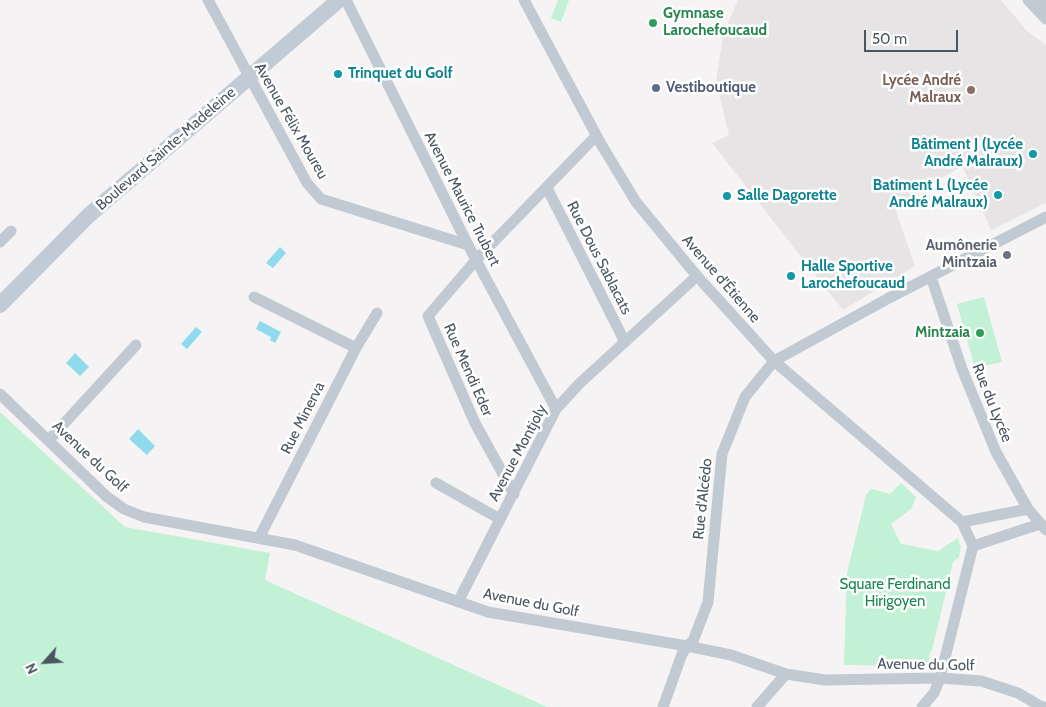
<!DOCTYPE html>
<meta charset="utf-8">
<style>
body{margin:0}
#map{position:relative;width:1046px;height:707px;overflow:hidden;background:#f5f3f3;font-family:Cabin,sans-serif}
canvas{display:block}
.north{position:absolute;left:20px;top:637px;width:50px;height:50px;-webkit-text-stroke:4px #fff;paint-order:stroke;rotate:244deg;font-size:14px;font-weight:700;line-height:20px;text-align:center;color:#4a5661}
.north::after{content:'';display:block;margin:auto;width:18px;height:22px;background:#4a5661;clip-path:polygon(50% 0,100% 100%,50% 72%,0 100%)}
.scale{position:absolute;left:864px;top:30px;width:94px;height:22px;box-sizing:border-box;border:2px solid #4a5661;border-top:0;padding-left:6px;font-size:15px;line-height:18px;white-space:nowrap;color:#4a5661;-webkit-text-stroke:4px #fff;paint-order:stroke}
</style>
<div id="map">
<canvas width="1046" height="707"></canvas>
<div class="north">N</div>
<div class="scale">50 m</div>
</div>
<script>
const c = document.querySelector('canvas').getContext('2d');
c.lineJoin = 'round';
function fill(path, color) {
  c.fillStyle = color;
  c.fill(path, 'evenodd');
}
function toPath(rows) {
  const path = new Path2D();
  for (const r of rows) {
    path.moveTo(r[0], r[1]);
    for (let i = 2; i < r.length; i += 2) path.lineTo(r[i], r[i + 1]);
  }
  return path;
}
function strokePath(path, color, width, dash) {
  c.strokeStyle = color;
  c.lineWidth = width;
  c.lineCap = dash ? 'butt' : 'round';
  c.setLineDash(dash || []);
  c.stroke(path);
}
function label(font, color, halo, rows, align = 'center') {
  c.font = font + ' Cabin,sans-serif';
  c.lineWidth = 5;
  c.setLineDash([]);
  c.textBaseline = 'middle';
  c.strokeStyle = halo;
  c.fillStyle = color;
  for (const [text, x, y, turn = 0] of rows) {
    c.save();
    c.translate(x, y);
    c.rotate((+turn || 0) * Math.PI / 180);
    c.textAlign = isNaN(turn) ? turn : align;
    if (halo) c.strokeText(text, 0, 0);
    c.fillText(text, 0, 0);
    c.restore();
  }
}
const education = toPath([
 [738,0,1001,0,1027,31,1046,45,1046,203,991,230,962,166,894,206,915,266,843,310,712,143,729,135,716,82,723,35]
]);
const green = toPath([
 [558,0,569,0,561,22,551,18],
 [984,297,1002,362,975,368,957,304],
 [0,412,125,527,270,553,265,580,547,707,0,707],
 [901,483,916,497,911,509,891,524,901,544,938,551,958,538,961,547,959,557,953,562,932,650,929,655,930,664,920,666,844,665,847,573,866,495,871,489,890,494]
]);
const water = toPath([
 [280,247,286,253,273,268,266,263],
 [260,321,281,332,275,343,270,340,271,337,256,329],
 [196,327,202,332,187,349,181,344],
 [75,353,89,367,80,376,66,363],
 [138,429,155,446,147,455,129,439]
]);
const street = toPath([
 [208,0,307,183,321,199,468,245],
 [346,0,468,245,556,409],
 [524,0,601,144,636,202,697,276,774,361,962,522,973,546],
 [1028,0,1046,19],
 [1042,0,1046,5],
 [547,188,625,342],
 [0,242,11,231],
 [931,277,962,369,996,452,1028,509,1046,530],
 [254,297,356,348],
 [0,394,106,496,124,509,144,517,295,545,488,612,687,646,731,655,786,674,825,680,940,678,981,681,1018,693,1040,706,1044,707],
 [49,440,136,345],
 [436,483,500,519],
 [514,494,475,423,428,316,476,260,596,136],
 [962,522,1028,509],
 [259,538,356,348,377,313],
 [973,546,1040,524],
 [458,602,556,409,580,383,697,276],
 [663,707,682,654,687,646,693,641,708,602,722,454,745,397,774,361,889,298,1046,217],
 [757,707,786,674],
 [922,707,934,693,940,678,973,546]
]);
const secondary = toPath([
 [0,305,88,216,339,0]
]);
const markers = [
 [653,23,5,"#2e9e5b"],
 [338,74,5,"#0f9aa8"],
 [656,88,5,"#5c6f8a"],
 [971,90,5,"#8d6e63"],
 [1033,154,5,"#0f9aa8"],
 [998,195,5,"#0f9aa8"],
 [727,196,5,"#0f9aa8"],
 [1007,255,5,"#6b7280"],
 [791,276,5,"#0f9aa8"],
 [980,333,5,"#2e9e5b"]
];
const leisureNames = [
 ["Gymnase",663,14],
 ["Larochefoucaud",663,31],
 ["Mintzaia",970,333,"right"]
];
const cultureNames = [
 ["Trinquet du Golf",348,74],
 ["Bâtiment J (Lycée",1023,145,"right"],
 ["André Malraux)",1023,162,"right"],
 ["Batiment L (Lycée",988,186,"right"],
 ["André Malraux)",988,203,"right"],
 ["Salle Dagorette",737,196],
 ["Halle Sportive",801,267],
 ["Larochefoucaud",801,284]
];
const educationNames = [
 ["Lycée André",961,81],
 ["Malraux",961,98]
];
const serviceNames = [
 ["Vestiboutique",666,88]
];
const streetNames = [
 ["Avenue Félix Moureu",291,121,60],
 ["Boulevard Sainte-Madeleine",166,149,-41],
 ["Avenue Maurice Trubert",462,199,63],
 ["Rue Dous Sablacats",599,258,63],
 ["Avenue d'Étienne",721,279,49],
 ["Rue Mendi Eder",468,370,66],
 ["Rue du Lycée",992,403,68],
 ["Rue Minerva",303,418,-63],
 ["Avenue Montjoly",518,453,-62],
 ["Avenue du Golf",90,457,43],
 ["Rue d'Alcédo",703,499,-84],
 ["Avenue du Golf",531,603,11],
 ["Avenue du Golf",926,665,1]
];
const worshipNames = [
 ["Aumônerie",997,246],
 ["Mintzaia",997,263]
];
const parkNames = [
 ["Square Ferdinand",895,585],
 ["Hirigoyen",895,602]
];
fill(education, '#e6e4e5');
fill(green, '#c3f1d5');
fill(water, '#90daee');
strokePath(street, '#c1cad2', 11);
strokePath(secondary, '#c1cbd6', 16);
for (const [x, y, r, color] of markers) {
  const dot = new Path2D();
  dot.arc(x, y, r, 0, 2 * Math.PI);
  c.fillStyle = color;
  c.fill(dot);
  strokePath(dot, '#fff', 2);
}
label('bold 15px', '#27864d', '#fff', leisureNames, 'left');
label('bold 15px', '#0d838f', '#fff', cultureNames, 'left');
label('bold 15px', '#785e54', '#fff', educationNames, 'right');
label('bold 15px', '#4e5e75', '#fff', serviceNames, 'left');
label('15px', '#4a5661', '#fff', streetNames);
label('bold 15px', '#5b616d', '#fff', worshipNames, 'right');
label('15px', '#17864f', '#fff', parkNames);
</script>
